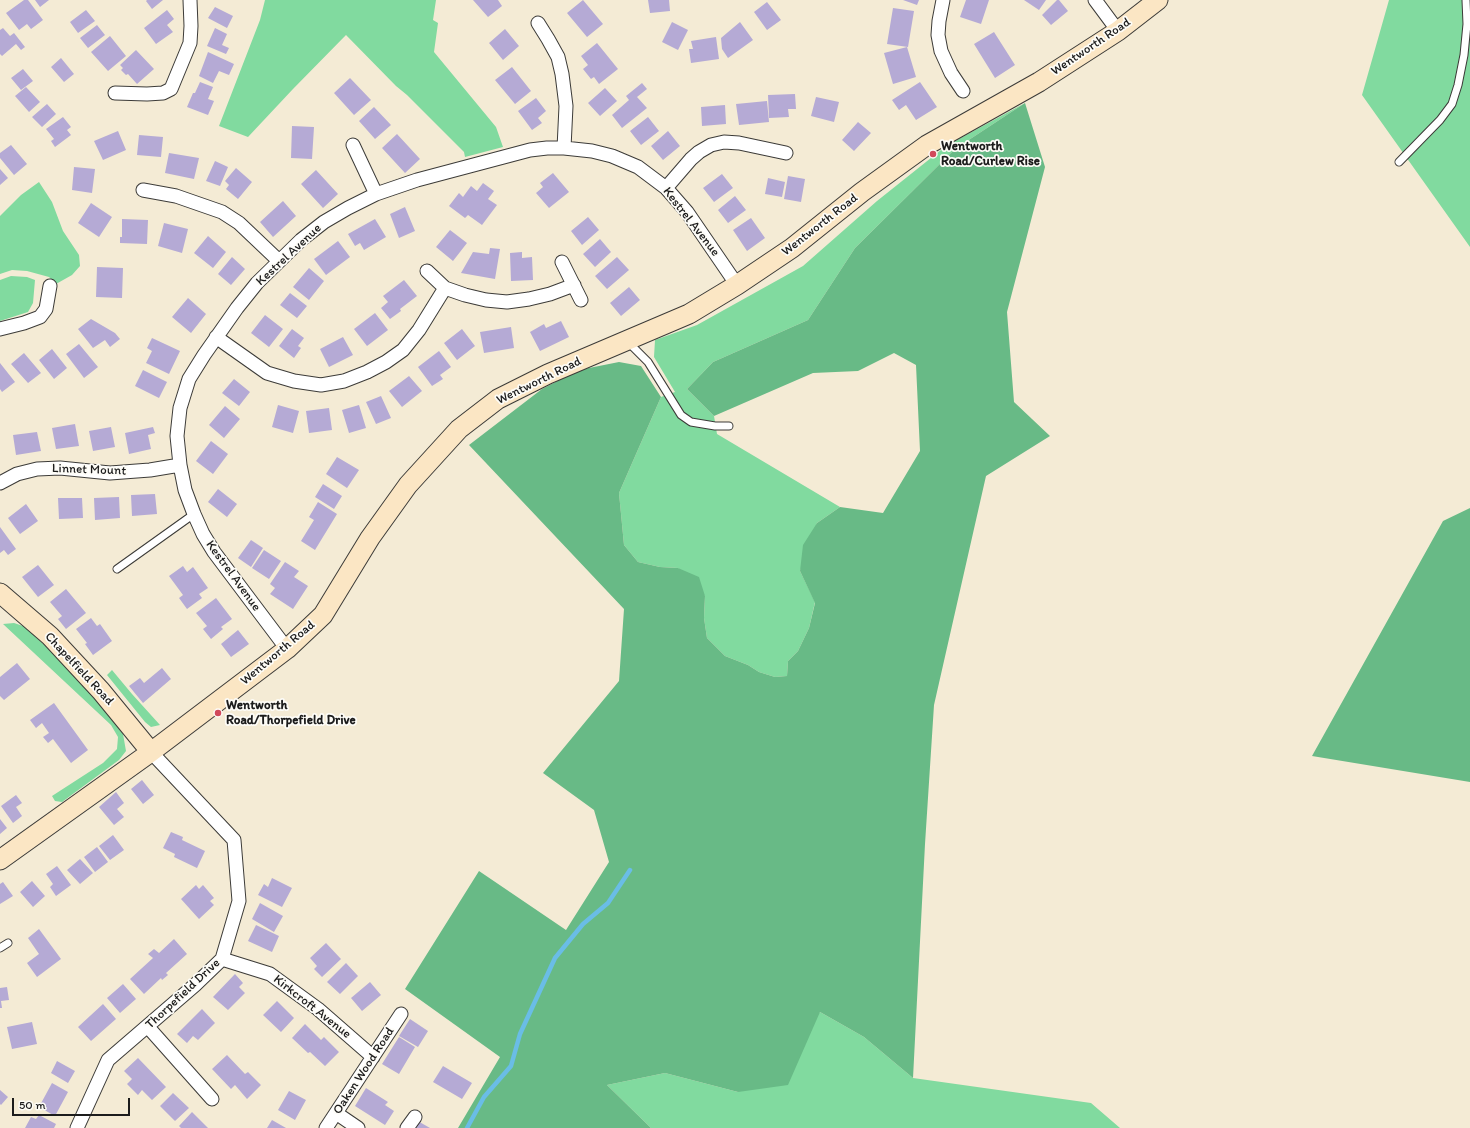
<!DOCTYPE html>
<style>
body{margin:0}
#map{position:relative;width:1470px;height:1128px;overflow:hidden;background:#f4ebd5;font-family:Itim,sans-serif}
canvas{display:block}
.scale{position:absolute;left:12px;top:1098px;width:118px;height:18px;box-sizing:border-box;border:2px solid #1c1c1c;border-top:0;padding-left:5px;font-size:12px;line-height:14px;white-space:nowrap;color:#1c1c1c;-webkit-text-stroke:3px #fdfcf7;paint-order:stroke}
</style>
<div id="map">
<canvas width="1470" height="1128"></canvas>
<div class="scale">50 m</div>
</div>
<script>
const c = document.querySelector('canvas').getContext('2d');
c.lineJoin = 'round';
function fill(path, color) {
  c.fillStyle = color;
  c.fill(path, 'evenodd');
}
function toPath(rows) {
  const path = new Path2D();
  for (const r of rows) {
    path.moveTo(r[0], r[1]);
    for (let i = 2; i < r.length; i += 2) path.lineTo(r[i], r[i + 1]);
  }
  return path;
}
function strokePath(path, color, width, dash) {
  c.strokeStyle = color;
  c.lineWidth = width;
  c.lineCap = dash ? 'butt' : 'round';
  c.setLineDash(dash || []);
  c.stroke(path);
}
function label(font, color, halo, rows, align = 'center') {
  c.font = font + ' Itim,sans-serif';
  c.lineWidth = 3.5;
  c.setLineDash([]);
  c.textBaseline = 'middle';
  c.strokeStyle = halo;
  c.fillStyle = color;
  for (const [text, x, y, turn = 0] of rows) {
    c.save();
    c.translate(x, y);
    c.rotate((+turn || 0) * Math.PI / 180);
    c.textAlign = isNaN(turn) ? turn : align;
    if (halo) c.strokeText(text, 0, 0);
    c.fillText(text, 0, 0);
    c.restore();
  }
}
const green = toPath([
 [265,0,436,0,433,20,438,23,434,52,496,127,503,147,465,157,464,152,407,95,396,86,346,35,293,89,248,137,219,126,260,20],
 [1389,0,1470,0,1470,247,1362,95],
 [1025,103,955,149,855,248,808,320,713,362,687,389,714,416,717,434,840,507,817,523,800,571,815,602,809,628,798,651,788,661,787,676,775,677,759,672,748,665,725,656,707,638,704,618,705,596,678,568,660,567,638,562,624,545,619,493,661,397,675,392,654,357,655,340,697,325,803,266,877,201,946,146],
 [39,182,52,202,63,231,79,255,80,266,72,275,56,284,49,277,27,271,12,270,0,274,0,216,21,195],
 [11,276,27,277,35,280,33,303,28,312,0,321,0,280],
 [14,623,26,627,59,659,95,697,123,734,126,751,119,760,62,802,55,801,52,796,103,763,117,749,118,737,111,725,3,624],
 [112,670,132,694,160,725,151,727,145,722,107,675],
 [820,1012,864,1037,913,1078,1091,1103,1120,1128,651,1128,607,1085,665,1073,738,1092]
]);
const forest = toPath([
 [1025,103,1045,167,1007,312,1014,402,1050,436,986,476,934,705,925,844,913,1078,864,1037,820,1012,788,1085,738,1092,665,1073,607,1085,651,1128,458,1128,500,1057,405,989,479,871,566,930,609,862,594,810,543,773,619,681,624,609,469,445,542,389,579,370,619,362,641,366,661,397,619,493,624,545,638,562,660,567,678,568,699,577,705,596,704,618,707,638,725,656,748,665,759,672,775,677,787,676,788,661,798,651,809,628,815,603,800,571,803,545,817,523,840,507,883,513,920,451,916,365,894,353,858,371,813,373,714,416,687,389,713,362,808,320,855,248,955,149],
 [1470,508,1470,782,1312,756,1443,521]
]);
const stream = toPath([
 [467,1128,484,1097,511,1066,520,1034,555,958,583,924,608,903,630,870]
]);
const building = toPath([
 [24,0,28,0,43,20,31,29,27,24,19,30,6,13],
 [35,0,49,0,40,7],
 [147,0,163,0,152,9,146,1],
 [473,0,498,0,502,6,488,17],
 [583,0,603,24,587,37,567,13],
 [648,0,669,0,670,11,650,13],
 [903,0,919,0,917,5],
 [966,0,989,0,981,24,960,17],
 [1024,0,1046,0,1039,10],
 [1057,0,1059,0,1068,11,1051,25,1042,15],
 [767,2,781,20,767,30,754,12],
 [215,7,233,16,227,28,208,18],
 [893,8,914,11,908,47,887,44],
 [86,10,95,21,78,33,70,22],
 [167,10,174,19,167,25,173,32,156,44,144,28],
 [672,22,688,30,678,50,662,42],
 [740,22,753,40,728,58,722,49,721,38],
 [97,25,105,35,88,48,80,38],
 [3,28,10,36,14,33,25,47,21,50,16,44,2,56,0,54,0,30],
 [215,28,227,34,222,45,229,48,226,54,207,46],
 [505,29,519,46,503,60,489,43],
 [994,32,1015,65,995,78,974,44],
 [110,36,126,56,108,71,91,52],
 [716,37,719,59,691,63,689,49,693,49,691,41],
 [597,43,618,69,599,84,594,77,591,79,583,69,588,65,581,56],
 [907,47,916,77,893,84,884,53],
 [136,50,154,69,137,84,128,74,126,75,121,70,123,68,120,65],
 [208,52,234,64,229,75,219,71,213,83,199,76],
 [61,58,74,74,64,82,51,67],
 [512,67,531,91,515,104,495,80],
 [23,69,33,81,21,90,11,78],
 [350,78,371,100,354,115,334,93],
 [200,82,213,87,208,99,214,101,208,115,187,107,193,93,195,93],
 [920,82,937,107,916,120,906,105,899,110,892,100],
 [642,83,647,89,637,97,647,108,622,128,612,115,629,100,626,96],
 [26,87,40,102,29,112,15,96],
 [605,88,617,101,600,116,588,103],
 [795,94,796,109,788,109,789,117,769,118,768,95],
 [816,97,839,102,834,122,811,116],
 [536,98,546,111,538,118,542,123,532,130,518,111],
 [767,101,769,122,739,125,736,104],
 [47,104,56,114,42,127,32,117],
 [725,105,726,124,702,126,701,107],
 [374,107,391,125,375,139,359,121],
 [63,117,71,127,67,130,71,135,55,147,51,141,54,139,46,129],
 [648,117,659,131,641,145,630,131],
 [858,122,871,133,854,151,842,140],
 [292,126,314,127,312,159,291,158],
 [118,131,126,150,103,160,94,141],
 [668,131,680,146,663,160,651,146],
 [397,134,420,159,405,173,382,148],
 [139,135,163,137,161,157,137,155],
 [11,145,27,164,14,175,0,158,0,153],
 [169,153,199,158,194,179,165,173],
 [215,161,228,167,220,186,206,181],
 [74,167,95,169,92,193,72,190],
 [236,168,252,182,238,199,226,189,229,185,225,181],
 [0,169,8,178,0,185],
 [316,170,338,194,323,208,301,184],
 [553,173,569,192,549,208,536,193,543,187,540,183],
 [722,174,733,188,714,202,703,188],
 [788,176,805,179,801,202,784,199],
 [768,178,785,182,782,197,765,194],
 [483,183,494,191,488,199,497,205,482,225,468,215,465,218,449,206,459,193,463,197,471,186,477,191],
 [735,196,746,210,728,223,718,210],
 [283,201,296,216,273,237,260,222],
 [91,203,112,217,99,237,78,223],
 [405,207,415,231,399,238,390,214],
 [588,217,599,230,582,245,571,231],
 [751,218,765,238,747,251,733,230],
 [122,219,148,220,147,244,120,243,120,237,122,237],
 [375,219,386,237,364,250,360,243,355,246,348,234],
 [164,223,188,229,182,253,158,246],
 [450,230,467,243,453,261,436,247],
 [208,236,226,252,213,268,194,253],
 [600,239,611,252,595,267,583,254],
 [338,241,350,257,326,275,314,259],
 [490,248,500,249,495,279,461,273,473,252,489,254],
 [522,252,522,258,532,257,533,280,511,281,510,253],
 [232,257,245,269,231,285,218,274],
 [617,257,629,270,607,289,595,276],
 [97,267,123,268,122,298,96,297],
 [309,268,324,281,309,300,293,287],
 [404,280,417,296,400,309,401,311,390,319,381,308,388,302,383,296],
 [629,287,640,300,621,316,610,303],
 [290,293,307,306,297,318,280,305],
 [188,298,206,314,191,333,172,317],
 [375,313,388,330,367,346,354,329],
 [265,315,283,329,269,347,251,333],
 [91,319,115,333,120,339,110,347,105,340,93,348,78,329],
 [561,321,569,337,540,351,530,332,544,324,546,328],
 [511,327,514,348,484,353,480,332],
 [292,329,304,338,298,346,301,348,294,358,279,346],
 [462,329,475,346,457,360,444,343],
 [343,337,353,355,329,367,320,349],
 [152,338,180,351,169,374,146,363,152,351,147,348],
 [79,344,98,367,84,378,66,354],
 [52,349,67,368,54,379,39,360],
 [439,351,451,367,440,375,443,379,432,386,418,367],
 [24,353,41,373,28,383,11,364],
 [0,363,15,382,2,392,0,389],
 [143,370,167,382,159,398,135,386],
 [409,376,422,391,402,407,389,391],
 [234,379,250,392,239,406,222,393],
 [381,396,391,418,376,424,366,402],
 [278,405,299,411,293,433,272,427],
 [359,405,366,428,349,433,342,410],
 [225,406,240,419,224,438,209,425],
 [329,408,332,430,309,433,306,411],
 [75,424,79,446,56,449,52,428],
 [111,427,115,447,93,451,89,431],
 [153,427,155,433,148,435,151,449,129,454,125,433],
 [37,432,41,451,16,455,13,435],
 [211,441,228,454,213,474,196,461],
 [337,457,359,470,347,488,326,474],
 [323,484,342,496,334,509,315,497],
 [218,489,237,504,227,517,208,502],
 [155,494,157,514,132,516,131,495],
 [119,497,120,518,95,520,94,498],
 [58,498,82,498,83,518,59,519],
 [318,502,337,514,315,550,301,541,314,520,309,517],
 [26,504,38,521,20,534,8,518],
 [0,527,16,549,8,555,4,550,0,553],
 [251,540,263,548,251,567,238,558],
 [264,550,281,561,269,579,252,568],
 [285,562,299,571,294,577,308,586,293,609,270,594,275,588,270,584],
 [38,565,54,585,38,597,22,577],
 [183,566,187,572,193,567,208,588,199,594,202,598,187,609,179,598,183,595,169,576],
 [66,589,86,613,66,629,58,619,62,616,50,602],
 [216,598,232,619,221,627,223,629,211,639,203,629,207,626,196,613],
 [91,618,97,626,100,624,112,641,93,655,85,644,87,643,76,629],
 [238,630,249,644,231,657,221,644],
 [17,663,30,679,4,700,0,696,0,677],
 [162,668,171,679,143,703,129,686,140,678,144,683],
 [54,703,88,750,71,763,53,739,48,743,43,737,49,733,42,723,36,728,30,720],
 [142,780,154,795,143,804,131,789],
 [116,792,124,803,117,809,124,817,114,825,99,807],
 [16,795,22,803,16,807,22,816,13,823,1,806],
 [0,819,7,828,0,834],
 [171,832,183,837,182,840,205,851,197,868,174,857,175,854,163,848],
 [113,835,124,850,110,860,99,846],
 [97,847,108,862,95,872,84,857],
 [80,859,93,873,80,884,67,870],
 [57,866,71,885,56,896,50,887,53,884,46,874],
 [272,878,292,888,282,907,258,895,264,884,268,887],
 [32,881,45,896,33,907,20,892],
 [3,882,13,896,0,904,0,884],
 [196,885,199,889,203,885,214,898,210,901,214,905,199,919,181,899],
 [260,903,283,916,274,932,252,919],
 [256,925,279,936,272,952,248,941],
 [39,929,61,959,37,977,27,963,39,954,28,938],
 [174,939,187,954,166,973,168,975,162,980,161,978,144,994,130,979,153,958,148,954,154,949,159,953],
 [326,943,341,959,322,977,314,969,317,966,310,958],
 [346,963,358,976,340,994,327,982],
 [235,974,243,983,239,987,245,993,228,1010,213,997],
 [370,982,381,995,362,1011,351,998],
 [123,984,136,999,120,1013,107,998],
 [7,987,9,1000,1,1001,2,1008,0,1008,0,988],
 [277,1001,294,1018,281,1032,263,1015],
 [103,1004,116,1019,91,1041,78,1027],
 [202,1009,215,1023,198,1040,193,1036,187,1043,177,1034],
 [410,1019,428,1031,418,1047,399,1036],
 [32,1022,37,1044,12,1049,7,1027],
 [305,1024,321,1040,324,1037,339,1052,325,1066,310,1052,308,1053,292,1038],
 [399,1037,415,1047,399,1074,382,1064],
 [227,1055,245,1074,248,1072,261,1085,247,1099,235,1085,231,1089,212,1069],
 [138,1058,166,1087,152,1100,142,1090,138,1095,127,1084,132,1079,124,1071],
 [57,1061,75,1071,68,1083,51,1073],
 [443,1066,472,1083,462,1099,433,1082],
 [52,1083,68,1092,55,1116,39,1107],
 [366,1088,388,1102,385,1105,394,1111,385,1125,355,1106],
 [0,1090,8,1097,1,1105,0,1104],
 [289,1091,306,1100,295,1120,278,1110],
 [173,1093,189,1108,175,1121,160,1106],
 [192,1112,208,1128,181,1128,179,1126],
 [39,1115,56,1124,54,1128,25,1128,31,1117,36,1119],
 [272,1120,286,1128,267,1128],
 [416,1120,430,1128,412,1128]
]);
const lane = toPath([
 [1399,162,1440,120,1452,104,1458,85,1464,55,1467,24,1466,0],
 [628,342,648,362,681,415,691,422,715,426,729,426],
 [117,569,194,514],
 [0,948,8,943]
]);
const street = toPath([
 [943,0,939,21,938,35,941,51,951,73,963,91],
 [1095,0,1118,31],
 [538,23,548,39,558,57,562,74,566,106,564,148],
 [115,93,147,94,163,93,171,89,190,43,191,26,190,0],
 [353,145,376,194],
 [666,188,691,159,699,152,711,145,724,142,739,143,786,153],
 [143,190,176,196,222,212,239,223,279,261],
 [562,262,581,300],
 [427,271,445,288],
 [0,329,24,323,40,317,46,309,50,286],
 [216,337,267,373,294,381,321,385,344,381,367,372,386,362,403,350,419,330,445,288,465,295,486,300,507,302,529,299,550,294,574,285],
 [0,483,17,474,37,469,60,468,110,473,150,470,180,465],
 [287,649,214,552,203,534,194,514,185,490,180,465,177,436,180,408,189,379,204,355,237,308,257,283,301,240,324,222,348,208,376,194,417,180,530,150,547,148,564,148,592,151,612,156,638,167,666,188,687,212,737,285],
 [222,959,270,974,318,1009,373,1057],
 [148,1027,212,1099],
 [336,1113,358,1128],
 [77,1128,108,1060,195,985,222,959,239,901,234,840,151,752],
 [326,1128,401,1014],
 [407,1128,415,1117]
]);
const secondary = toPath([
 [0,593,50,636,101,691,151,752],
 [0,860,151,752,287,649,323,615,370,538,408,485,459,429,498,399,548,374,689,314,737,285,792,248,862,192,927,145,1039,82,1118,31,1158,0]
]);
const markers = [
 [933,154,4,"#d1495b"],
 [218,713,4,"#d1495b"]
];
const streetNames = [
 ["Wentworth Road",1091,47,-34],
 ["Kestrel Avenue",691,222,52],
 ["Wentworth Road",820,225,-38],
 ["Kestrel Avenue",289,255,-43],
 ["Wentworth Road",539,381,-26],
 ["Linnet Mount",89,470,2],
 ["Kestrel Avenue",233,576,54],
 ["Wentworth Road",278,653,-40],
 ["Chapelfield Road",79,669,47],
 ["Thorpefield Drive",183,994,-43],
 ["Kirkcroft Avenue",312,1007,38],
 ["Oaken Wood Road",364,1071,-57]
];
const poiNames = [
 ["Wentworth",941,147],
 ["Road/Curlew Rise",941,162],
 ["Wentworth",226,706],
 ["Road/Thorpefield Drive",226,721]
];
fill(green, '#81da9f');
fill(forest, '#68ba86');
strokePath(stream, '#6abde6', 4.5);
fill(building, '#b5aad5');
strokePath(lane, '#3c3b38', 9);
strokePath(street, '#3c3b38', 15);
strokePath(secondary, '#3c3b38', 21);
strokePath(lane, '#fff', 7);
strokePath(street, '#fff', 13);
strokePath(secondary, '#fbe6c4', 19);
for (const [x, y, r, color] of markers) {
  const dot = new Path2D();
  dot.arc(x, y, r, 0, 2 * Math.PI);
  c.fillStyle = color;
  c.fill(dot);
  strokePath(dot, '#fdfcf7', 1.5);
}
label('13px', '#1c1c1c', '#fdfcf7', streetNames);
label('bold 13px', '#1c1c1c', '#fdfcf7', poiNames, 'left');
</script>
